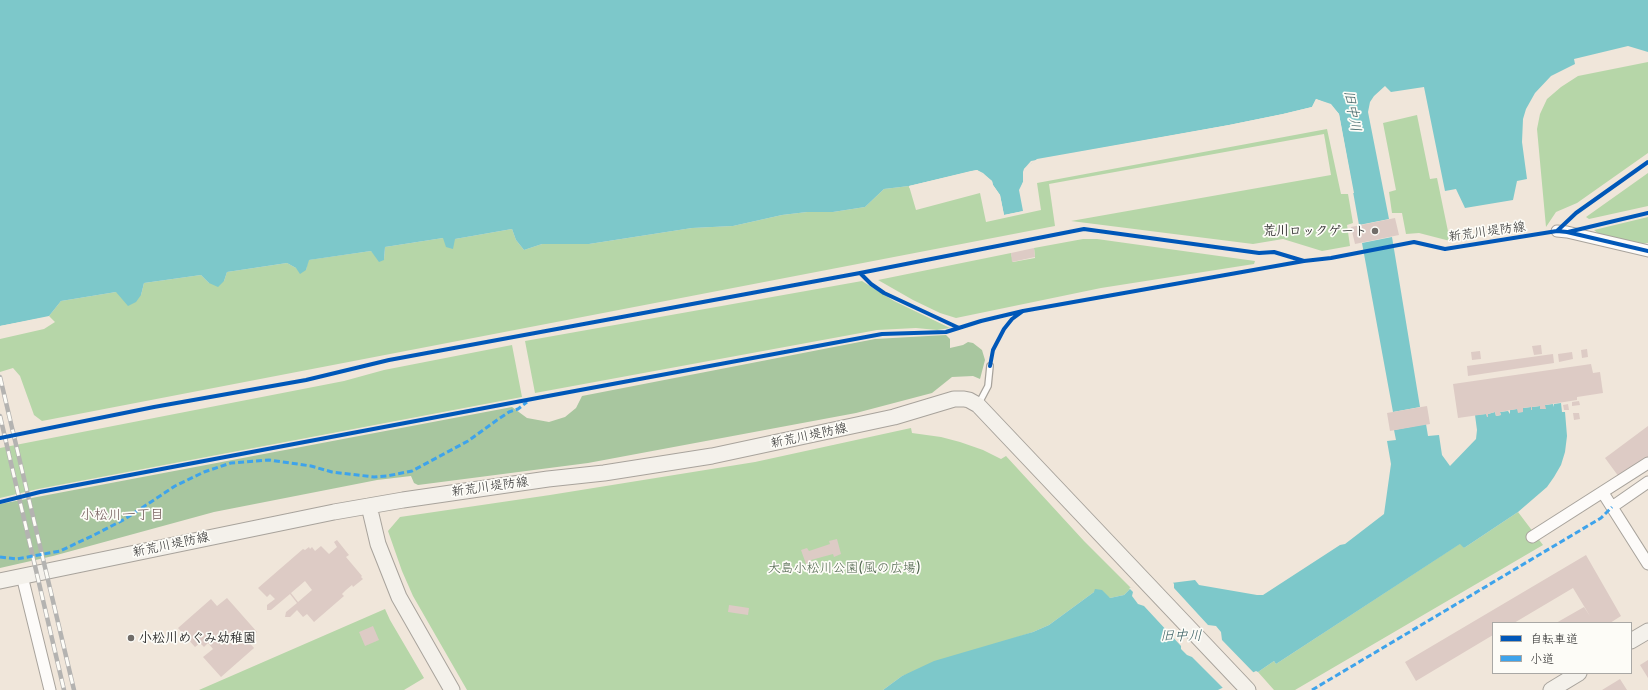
<!DOCTYPE html>
<meta charset="utf-8">
<style>
body{margin:0}
#map{position:relative;width:1648px;height:690px;overflow:hidden;background:#f0e6da;font-family:"Playpen Sans","Klee One",sans-serif}
canvas{display:block}
.legend{position:absolute;left:1492px;top:622px;width:140px;height:52px;box-sizing:border-box;background:#fdfcf7;border:1px solid #a9a8a5;margin:0;padding:5px 7px;list-style:none;font-size:12px;color:#2b2b2b}
.legend li{display:flex;align-items:center;gap:8px;height:20px}
.legend b{width:20px;border:1px solid #a9a8a5}
</style>
<div id="map">
<canvas width="1648" height="690"></canvas>
<ul class="legend">
<li><b style="height:5px;background:#0057b8"></b>自転車道</li>
<li><b style="height:5px;background:#3ea3eb"></b>小道</li>
</ul>
</div>
<script>
const c = document.querySelector('canvas').getContext('2d');
c.lineJoin = 'round';
function fill(path, color) {
  c.fillStyle = color;
  c.fill(path, 'evenodd');
}
function toPath(rows) {
  const path = new Path2D();
  for (const r of rows) {
    path.moveTo(r[0], r[1]);
    for (let i = 2; i < r.length; i += 2) path.lineTo(r[i], r[i + 1]);
  }
  return path;
}
function strokePath(path, color, width, dash) {
  c.strokeStyle = color;
  c.lineWidth = width;
  c.lineCap = dash ? 'butt' : 'round';
  c.setLineDash(dash || []);
  c.stroke(path);
}
function label(font, color, halo, rows, align = 'center') {
  c.font = font + ' "Playpen Sans","Klee One",sans-serif';
  c.lineWidth = 3.5;
  c.setLineDash([]);
  c.textBaseline = 'middle';
  c.strokeStyle = halo;
  c.fillStyle = color;
  for (const [text, x, y, turn = 0] of rows) {
    c.save();
    c.translate(x, y);
    c.rotate((+turn || 0) * Math.PI / 180);
    c.textAlign = isNaN(turn) ? turn : align;
    if (halo) c.strokeText(text, 0, 0);
    c.fillText(text, 0, 0);
    c.restore();
  }
}
const green = toPath([
 [1648,62,1648,153,1577,203,1556,212,1546,227,1537,129,1540,114,1547,99,1561,87,1578,76],
 [1417,115,1430,179,1437,178,1450,241,1419,233,1406,234,1402,213,1392,213,1389,192,1396,190,1383,123],
 [1327,129,1341,194,1348,194,1353,223,1347,225,1350,246,1322,251,1283,239,1253,244,1071,221,1331,175,1324,134,1049,184,1055,226,42,421,34,415,20,376,13,368,0,372,0,339,44,329,55,322,49,316,61,301,116,292,141,295,144,283,201,275,209,283,224,281,227,272,287,263,296,268,306,270,308,260,371,251,384,260,385,247,443,238,455,239,512,229,516,240,524,250,542,244,589,244,692,228,733,226,782,215,807,212,833,212,865,207,884,189,909,186,916,210,980,193,986,222,1041,210,1037,183],
 [1648,173,1648,206,1589,219,1586,217],
 [1648,217,1648,243,1642,244,1600,235,1594,230],
 [1083,239,1097,239,1255,261,1254,264,1101,288,956,318,940,313,913,300,878,280,1011,253,1013,262,1035,258,1034,248],
 [862,281,894,301,950,328,937,330,916,328,877,330,535,393,525,341],
 [512,345,522,397,38,489,0,498,0,448,344,381,384,370],
 [911,428,912,433,941,437,960,442,983,450,1001,459,1006,456,1084,541,1131,588,1124,595,1110,598,1094,592,1049,625,1033,632,902,676,883,690,467,690,413,596,402,571,388,531,400,517,550,495,755,462],
 [1518,512,1543,545,1295,690,1274,690,1258,672,1274,661,1276,664,1461,543,1464,548],
 [385,609,390,620,424,678,404,690,199,690]
]);
const forest = toPath([
 [946,335,950,339,950,348,963,345,968,342,973,343,982,350,985,360,980,379,973,376,952,377,932,393,856,413,588,463,418,485,414,483,411,476,377,480,214,512,53,556,0,568,0,504,512,407,527,418,549,422,565,417,576,408,582,396,875,339]
]);
const water = toPath([
 [0,0,1648,0,1648,52,1628,46,1574,59,1575,64,1551,76,1535,93,1526,109,1523,119,1522,142,1527,179,1517,181,1513,200,1465,208,1456,189,1445,191,1424,87,1391,92,1385,86,1374,96,1370,102,1368,112,1389,219,1359,225,1339,114,1331,104,1316,99,1312,107,1283,114,1229,125,1037,159,1024,169,1023,172,1023,182,1020,190,1024,211,1004,215,1000,195,993,185,992,181,977,170,971,171,909,186,884,189,865,207,833,212,807,212,782,215,733,226,692,228,589,244,542,244,524,250,516,240,512,229,455,239,453,249,446,247,443,238,385,247,384,260,379,262,371,251,309,260,306,270,300,274,296,268,287,263,227,272,224,281,218,287,209,283,201,275,144,283,141,295,136,302,128,306,116,292,61,301,49,316,0,326],
 [1392,237,1420,407,1393,412,1362,243],
 [1561,403,1562,412,1565,412,1567,436,1565,452,1561,465,1554,477,1547,487,1518,512,1464,548,1460,544,1276,664,1274,661,1258,672,1256,671,1218,690,883,690,902,676,934,661,1033,632,1049,625,1094,592,1095,589,1102,590,1110,598,1124,595,1131,588,1195,580,1199,585,1257,595,1263,595,1340,545,1345,544,1384,514,1391,464,1387,441,1396,440,1394,430,1426,424,1428,436,1439,435,1442,455,1450,466,1476,439,1477,430,1475,415,1486,414,1488,417,1488,414,1495,412,1496,416,1501,415,1500,412,1508,411,1510,414,1510,410,1517,409,1523,412,1523,408,1531,407,1532,410,1532,407,1540,406,1540,409,1545,409,1545,405,1553,404,1554,407,1554,404]
]);
const pier = toPath([
 [1316,99,1331,105,1339,114,1354,193,1352,193,1337,115,1330,106,1317,101,1313,109,1284,116,1230,127,1032,163,1026,169,1025,182,1022,190,1025,212,1004,217,1002,216,998,195,991,186,990,181,982,174,977,172,909,188,909,186,977,170,983,173,992,181,993,185,1000,195,1004,215,1023,211,1019,190,1023,182,1024,169,1031,161,1229,125,1283,114,1312,107],
 [42,318,42,320,0,328,0,326],
 [1172,581,1174,584,1174,588,1208,625,1216,626,1221,632,1222,640,1255,674,1224,689,1192,657,1187,655,1181,649,1181,646,1144,606,1138,604,1132,596,1133,592,1129,588,1141,585]
]);
const building = toPath([
 [1395,218,1399,235,1355,244,1351,227],
 [1034,248,1035,257,1012,262,1011,253],
 [1541,345,1542,354,1534,355,1532,346],
 [1587,349,1588,357,1582,358,1581,350],
 [1480,351,1481,359,1472,360,1471,352],
 [1572,352,1573,359,1559,362,1558,354],
 [1553,354,1554,363,1468,376,1467,366],
 [1591,364,1593,373,1600,372,1603,393,1577,397,1577,400,1545,405,1546,409,1540,409,1540,406,1532,407,1532,410,1531,410,1531,407,1523,408,1523,412,1518,413,1517,409,1500,412,1501,415,1496,416,1495,412,1488,414,1488,417,1487,417,1486,414,1458,418,1453,384],
 [1579,401,1580,405,1572,406,1572,402],
 [1568,404,1569,410,1564,410,1563,405],
 [1427,406,1430,424,1390,431,1387,413],
 [1573,413,1579,413,1580,419,1574,420],
 [1648,426,1648,458,1619,477,1605,458],
 [837,539,841,554,834,557,833,554,811,560,812,563,806,564,801,550,807,548,809,551,830,544,829,541],
 [337,540,349,555,346,557,362,576,361,577,363,579,353,587,352,585,346,590,342,594,344,596,314,622,307,614,303,617,297,610,290,617,285,617,286,612,297,603,290,594,271,610,267,610,267,605,275,599,270,594,267,597,258,588,303,549,305,550,309,547,310,549,312,547,315,551,321,546,329,554,337,547,334,542],
 [305,581,312,590,298,602,291,593],
 [1586,555,1621,616,1610,623,1556,623,1584,607,1590,616,1573,588,1514,623,1493,623,1493,635,1416,681,1405,662],
 [227,598,257,632,247,640,254,648,221,677,203,657,213,649,208,643,204,647,200,643,195,647,178,628,211,599,217,606],
 [729,605,749,608,748,615,728,612],
 [373,626,379,640,365,646,359,632],
 [1648,660,1648,678,1640,665],
 [1620,679,1627,690,1602,690]
]);
const lane = toPath([
 [978,405,988,386,990,366]
]);
const street = toPath([
 [1557,231,1567,232,1648,251],
 [1603,493,1648,564],
 [1612,507,1648,482],
 [1532,537,1648,463],
 [22,576,50,690]
]);
const secondary = toPath([
 [369,506,378,544,399,597,452,690],
 [0,581,334,512,403,500,548,479,604,473,712,456,894,417,954,399,964,399,969,400,978,405,1248,690],
 [1631,641,1648,631],
 [1551,690,1579,673]
]);
const rail = toPath([
 [0,377,74,690],
 [0,416,64,690]
]);
const quiet = toPath([
 [0,557,17,559,60,551,92,536,125,519,175,486,204,472,231,463,269,460,311,466,332,472,374,477,387,476,412,471,468,441,497,420,509,412,518,409,527,402],
 [1312,690,1601,518,1612,507]
]);
const cycleway = toPath([
 [1557,231,1576,213,1648,162],
 [1568,232,1648,213],
 [860,273,871,284,884,293,959,328],
 [990,366,993,350,1004,329,1012,319,1023,311,1304,261,1331,258,1414,242,1445,249,1557,231,1567,232,1648,251],
 [0,438,154,407,306,380,389,360,860,273,1084,229,1259,253,1274,252,1304,261],
 [0,502,40,492,548,396,882,334,946,332,981,321,1023,311]
]);
const markers = [
 [1375,231,4,"#706c68"],
 [131,638,4,"#706c68"]
];
const poiNames = [
 ["荒川ロックゲート",1367,231],
 ["小松川めぐみ幼稚園",139,638,"left"]
];
const streetNames = [
 ["新荒川堤防線",1487,232,-8],
 ["新荒川堤防線",809,436,-12],
 ["新荒川堤防線",490,487,-8],
 ["新荒川堤防線",171,545,-12]
];
const parkNames = [
 ["大島小松川公園(風の広場)",844,568]
];
const waterNames = [
 ["旧中川",1352,111,80],
 ["旧中川",1181,636]
];
const neighbourhoodNames = [
 ["小松川一丁目",122,515]
];
fill(green, '#b6d6a8');
fill(forest, '#a8c69f');
fill(water, '#7dc8ca');
fill(pier, '#f0e6da');
fill(building, '#ddcbc5');
strokePath(lane, '#a8a39c', 8);
strokePath(street, '#a8a39c', 13);
strokePath(secondary, '#a8a39c', 17);
strokePath(lane, '#fdfbf9', 5.5);
strokePath(street, '#fdfbf9', 11);
strokePath(secondary, '#f4f1eb', 15);
strokePath(rail, '#b4b3b1', 4.5);
strokePath(rail, '#fdfcf7', 3, [9]);
strokePath(quiet, '#3ea3eb', 3, [6, 3]);
strokePath(cycleway, '#0057b8', 4);
for (const [x, y, r, color] of markers) {
  const dot = new Path2D();
  dot.arc(x, y, r, 0, 2 * Math.PI);
  c.fillStyle = color;
  c.fill(dot);
  strokePath(dot, '#fdfcf7', 1.5);
}
label('bold 13px', '#2b2b2b', '#fdfcf7', poiNames, 'right');
label('13px', '#2b2b2b', '#fdfcf7', streetNames);
label('13px', '#4b6249', '#fdfcf7', parkNames);
label('italic 14px', '#375d60', '#fdfcf7', waterNames);
label('14px', '#6c5453', '#fdfcf7', neighbourhoodNames);
</script>
